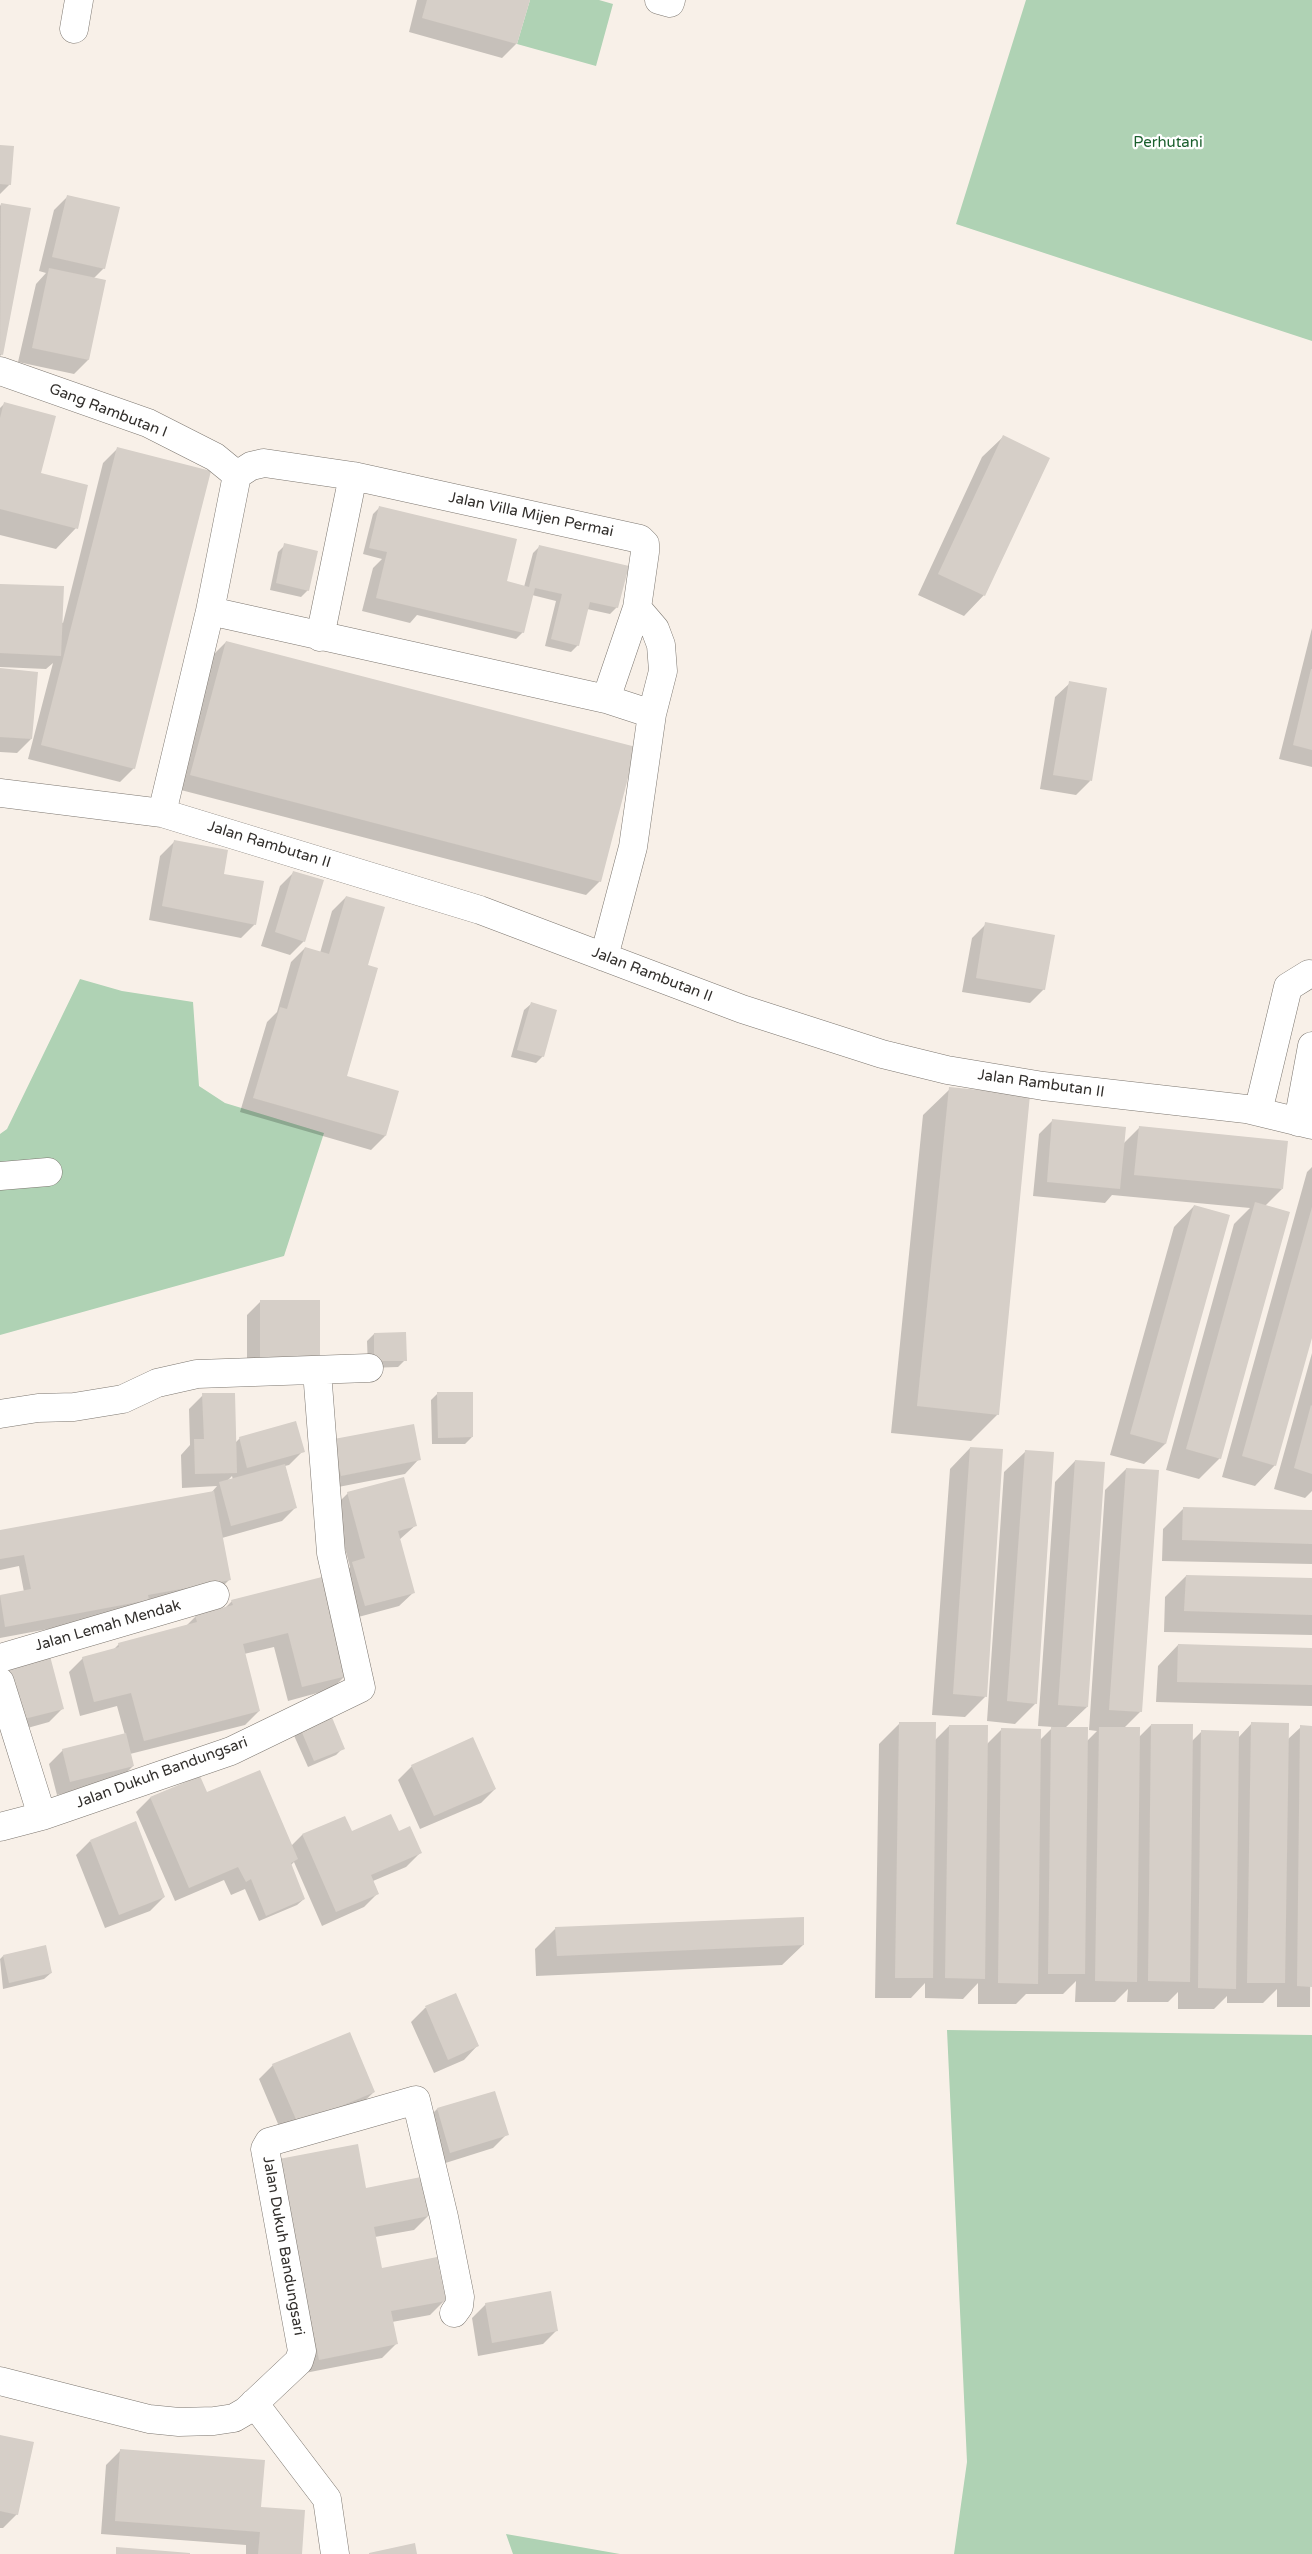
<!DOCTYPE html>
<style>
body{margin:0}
canvas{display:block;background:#f8f0e8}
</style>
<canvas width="1312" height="2554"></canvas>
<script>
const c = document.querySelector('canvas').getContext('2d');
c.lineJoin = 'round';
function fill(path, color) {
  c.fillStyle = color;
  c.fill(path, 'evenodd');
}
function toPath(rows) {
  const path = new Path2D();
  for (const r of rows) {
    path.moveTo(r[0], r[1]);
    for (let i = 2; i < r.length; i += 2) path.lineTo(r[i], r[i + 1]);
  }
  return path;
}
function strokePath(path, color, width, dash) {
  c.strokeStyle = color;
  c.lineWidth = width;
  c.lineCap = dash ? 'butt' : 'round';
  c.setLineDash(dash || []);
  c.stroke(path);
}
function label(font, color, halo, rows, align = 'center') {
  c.font = font + ' "Varela Round",sans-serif';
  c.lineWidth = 4.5;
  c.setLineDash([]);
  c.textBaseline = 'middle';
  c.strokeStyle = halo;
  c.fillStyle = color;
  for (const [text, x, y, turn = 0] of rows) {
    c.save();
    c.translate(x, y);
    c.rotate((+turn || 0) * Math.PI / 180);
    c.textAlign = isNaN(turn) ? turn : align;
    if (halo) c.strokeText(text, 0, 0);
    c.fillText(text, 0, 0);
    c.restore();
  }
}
const green = toPath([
 [530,0,599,0,613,4,596,66,517,44],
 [1026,0,1312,0,1312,341,956,224],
 [80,979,122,991,193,1002,199,1086,225,1103,324,1133,284,1256,0,1335,0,1134,7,1129],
 [947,2030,1312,2035,1312,2554,954,2554,967,2462],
 [506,2534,620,2554,513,2554]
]);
const shadow = toPath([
 [417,0,528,0,516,44,502,58,409,32],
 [0,146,10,184,0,194],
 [68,196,104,268,93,279,88,360,74,374,18,362,36,284,46,273,39,271,54,210],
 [1,204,2,354,0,356,0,206],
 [4,404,40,474,76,528,56,549,0,535,0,408],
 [1003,437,984,595,964,616,918,595,982,457],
 [117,449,134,768,120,782,28,759,53,663,46,669,0,667,0,585,63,623,103,463],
 [380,507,505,582,524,587,533,553,540,546,617,607,610,614,587,609,578,645,571,652,545,646,556,601,532,595,523,632,516,639,417,615,410,623,362,611,373,568,382,559,363,554,373,514],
 [285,545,308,590,301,597,270,590,278,552],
 [1312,628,1312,767,1279,759],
 [226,642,600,881,586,895,177,789,212,656],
 [0,670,31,739,17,753,0,752],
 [1070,683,1090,781,1076,795,1040,789,1055,697],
 [174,842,222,875,255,924,241,938,149,920,160,856],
 [294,872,304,941,290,955,261,946,280,886],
 [346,897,366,966,346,1077,397,1092,385,1136,371,1150,240,1112,267,1022,277,1012,291,962,305,948,320,953,332,911],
 [986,924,1044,989,1030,1003,962,992,972,938],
 [531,1004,543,1056,536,1063,511,1057,524,1010],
 [950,1089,998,1414,971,1441,891,1433,923,1115],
 [1053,1120,1123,1144,1140,1127,1282,1189,1265,1206,1220,1458,1199,1479,1166,1470,1234,1224,1250,1208,1112,1195,1105,1203,1033,1196,1039,1134],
 [1312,1167,1312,1334,1275,1465,1255,1486,1222,1477,1307,1172],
 [1194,1206,1229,1216,1165,1444,1144,1464,1110,1455,1174,1227],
 [261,1301,305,1377,247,1377,247,1315],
 [374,1334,405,1360,398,1367,368,1368,367,1341],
 [1312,1353,1312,1491,1305,1498,1274,1489],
 [438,1393,472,1437,465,1444,432,1444,431,1400],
 [203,1395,235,1443,240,1438,303,1451,289,1465,285,1466,296,1507,282,1521,222,1538,230,1579,216,1593,134,1613,0,1638,0,1596,24,1592,19,1566,0,1570,0,1532,211,1493,217,1486,182,1488,181,1455,190,1445,189,1409],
 [232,1476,233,1480,226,1482],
 [970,1448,985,1697,965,1717,932,1715,950,1469],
 [1025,1452,1036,1703,1015,1724,987,1721,1004,1472],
 [321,1454,419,1459,405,1474,328,1489],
 [1075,1461,1087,1707,1065,1728,1086,1742,1097,1731,1089,1730,1105,1490,1126,1469,1141,1711,1124,1728,1138,1738,1151,1725,1192,1741,1202,1731,1238,1738,1252,1723,1287,1740,1301,1727,1312,1727,1310,2007,1277,2007,1277,1989,1263,2003,1227,2003,1227,1996,1214,2009,1178,2009,1178,1992,1168,2002,1127,2002,1128,1989,1115,2002,1075,2002,1076,1981,1063,1994,1026,1994,1016,2004,978,2004,978,1983,963,1999,925,1998,925,1983,911,1998,875,1998,879,1744,900,1723,934,1741,949,1726,986,1745,1002,1729,1040,1740,1053,1727,1038,1726,1055,1482],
 [348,1493,416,1525,399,1540,414,1592,399,1606,351,1619,339,1578,350,1567,334,1507],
 [1184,1508,1312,1511,1312,1564,1162,1561,1163,1529],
 [1186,1576,1312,1579,1312,1635,1164,1632,1165,1597],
 [321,1578,346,1675,332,1689,288,1701,274,1647,244,1654,259,1711,245,1725,130,1754,133,1766,119,1780,57,1795,49,1764,63,1750,125,1735,117,1706,80,1716,69,1672,83,1658,112,1651,119,1644,185,1627,196,1616,225,1608,232,1601],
 [1178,1645,1312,1649,1312,1706,1156,1702,1158,1666],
 [49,1657,63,1708,49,1722,6,1734],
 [299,1724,343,1748,336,1755,308,1767,292,1731],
 [412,1766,495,1789,481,1803,420,1829,398,1780],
 [199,1777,206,1794,291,1846,302,1835,344,1817,351,1833,398,1833,420,1853,406,1867,373,1881,378,1893,364,1907,322,1926,294,1862,290,1866,304,1899,297,1905,259,1921,245,1889,231,1895,224,1880,175,1901,136,1812,150,1798],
 [90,1841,164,1897,150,1911,105,1928,76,1855],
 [556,1928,803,1945,782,1965,536,1976,535,1949],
 [3,1956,51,1973,44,1979,3,1989,0,1959],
 [455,1995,478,2045,464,2060,434,2073,411,2022,425,2008],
 [273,2065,374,2092,359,2106,284,2138,259,2079],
 [437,2109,507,2134,493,2148,436,2166,423,2123],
 [266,2174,365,2189,428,2216,414,2230,375,2237,381,2270,444,2301,430,2315,392,2322,396,2344,382,2358,305,2373],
 [486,2304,557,2330,543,2344,478,2356,472,2318],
 [0,2436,17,2514,3,2528,0,2528],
 [120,2451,260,2508,301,2554,246,2554,246,2545,101,2534,106,2465]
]);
const building = toPath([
 [427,0,530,0,517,44,422,18],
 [0,145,14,146,11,185,0,184],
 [67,195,120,207,105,269,52,257],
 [1,203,31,208,3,355,0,354],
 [49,268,106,280,89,360,32,348],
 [4,402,56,416,41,473,88,485,78,529,0,509,0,418],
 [1003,435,1050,458,985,596,938,574],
 [117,447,211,471,135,769,41,745],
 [379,506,517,539,507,581,529,587,539,545,629,566,618,608,590,602,579,646,551,639,562,594,535,588,524,633,376,598,387,552,369,548],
 [284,543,318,551,309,591,276,583],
 [0,584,64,586,61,656,0,653],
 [226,641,636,747,601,882,190,775],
 [0,668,38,672,32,739,0,737],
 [1311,669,1312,669,1312,750,1293,745],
 [1069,681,1107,688,1092,781,1053,775],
 [174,840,228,850,224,874,264,881,256,925,162,906],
 [293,871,324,880,305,942,275,932],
 [346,896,385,907,368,965,378,968,347,1076,399,1091,386,1136,253,1098,280,1007,287,1009,305,947,329,954],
 [985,922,1055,935,1045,990,976,978],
 [531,1002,557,1010,544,1057,517,1050],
 [949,1087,1030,1095,999,1415,917,1406],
 [1052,1119,1126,1127,1120,1189,1047,1182],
 [1139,1126,1288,1141,1283,1189,1134,1175],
 [1255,1202,1290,1212,1221,1459,1186,1449],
 [1194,1205,1230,1215,1166,1444,1130,1434],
 [1312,1207,1312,1338,1276,1466,1242,1456],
 [260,1300,320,1300,320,1363,260,1363],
 [406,1332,407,1361,374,1361,374,1333],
 [437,1392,473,1392,473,1437,438,1438],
 [202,1393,235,1393,237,1473,195,1474,194,1439,204,1439],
 [1311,1405,1312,1406,1312,1474,1294,1468],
 [296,1421,305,1452,247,1468,239,1437],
 [414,1424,421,1460,341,1476,334,1439],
 [970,1447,1003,1449,987,1697,953,1694],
 [1025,1450,1054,1452,1037,1704,1007,1701],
 [1075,1460,1105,1462,1088,1707,1058,1705],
 [285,1464,297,1508,231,1526,219,1482],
 [1126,1468,1159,1470,1142,1712,1109,1710],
 [404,1477,417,1526,398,1531,415,1593,365,1606,352,1562,365,1558,347,1492],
 [214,1491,231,1580,148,1595,149,1600,5,1627,0,1595,31,1589,24,1555,0,1559,0,1530],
 [1183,1507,1312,1510,1312,1544,1182,1540],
 [1186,1575,1312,1578,1312,1615,1184,1611],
 [322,1577,347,1676,302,1687,288,1633,243,1644,260,1711,144,1741,131,1693,94,1702,82,1657,119,1647,118,1643,197,1622,195,1615,233,1605,231,1600],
 [1178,1644,1312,1648,1312,1685,1177,1682],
 [50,1656,64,1709,20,1720,5,1667],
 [329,1710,345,1749,314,1761,298,1723],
 [899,1722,936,1722,933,1978,895,1978],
 [1251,1722,1289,1723,1285,1983,1247,1983],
 [1151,1724,1193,1724,1190,1982,1148,1981],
 [949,1725,988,1725,985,1979,945,1978],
 [1300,1725,1312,1726,1312,1987,1297,1986],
 [1051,1727,1088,1727,1085,1974,1048,1974],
 [1099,1727,1140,1727,1137,1982,1095,1981],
 [1001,1728,1041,1729,1038,1984,998,1983],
 [1201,1730,1239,1731,1236,1989,1198,1988],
 [126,1733,134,1766,70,1782,62,1749],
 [473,1737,496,1789,434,1816,411,1765],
 [260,1770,298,1859,291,1863,305,1899,266,1916,251,1879,246,1882,238,1867,189,1888,150,1797,200,1776,207,1792],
 [391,1814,399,1831,410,1826,422,1853,371,1875,379,1894,336,1912,302,1834,345,1816,352,1831],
 [136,1821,165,1897,119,1915,90,1840],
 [804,1917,804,1945,557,1956,555,1927],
 [46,1945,52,1973,9,1983,3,1955],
 [456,1993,479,2046,448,2060,425,2006],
 [350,2032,375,2092,298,2124,272,2064],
 [495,2091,509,2135,450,2153,437,2108],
 [358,2144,366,2188,421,2177,429,2216,374,2227,382,2268,437,2257,446,2301,391,2311,398,2344,319,2360,279,2159],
 [551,2291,558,2331,492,2343,485,2303],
 [0,2435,34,2442,18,2515,0,2511],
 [120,2449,265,2460,261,2507,305,2510,302,2554,258,2554,260,2532,115,2521],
 [415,2543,417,2554,369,2554,369,2553],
 [116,2547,190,2553,190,2554,116,2554]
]);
const minor = toPath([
 [659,0,670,3,671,0],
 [74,29,79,0],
 [0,371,148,423,215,457,237,475],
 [210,611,606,699,652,714],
 [320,637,353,476],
 [0,793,162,813,480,910,742,1009,882,1054,947,1070,1043,1086,1246,1109,1312,1125],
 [162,813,210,611,237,475,251,466,264,463,353,476,640,539,645,544,645,552,637,608,606,699],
 [604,957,633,847,652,714,663,671,661,645,655,629,637,608],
 [1258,1112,1288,987,1309,974],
 [1298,1122,1312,1046],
 [0,1176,48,1172],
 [0,1414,38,1408,74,1407,123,1399,157,1383,197,1374,369,1368],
 [0,1658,215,1595],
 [0,1682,42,1816],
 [0,1827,42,1816,231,1751,361,1688,331,1553,317,1371],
 [0,2381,149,2419,179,2422,214,2421,234,2418,246,2411,299,2361,302,2351,265,2149,269,2142,416,2100,444,2217,460,2297,459,2306,454,2313],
 [254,2403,327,2499,335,2554]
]);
const parkNames = [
 ["Perhutani",1168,143]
];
const streetNames = [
 ["Gang Rambutan I",108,411,21],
 ["Jalan Villa Mijen Permai",531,515,12],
 ["Jalan Rambutan II",269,845,17],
 ["Jalan Rambutan II",652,975,21],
 ["Jalan Rambutan II",1041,1084,8],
 ["Jalan Lemah Mendak",108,1626,-16],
 ["Jalan Dukuh Bandungsari",162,1773,-20],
 ["Jalan Dukuh Bandungsari",283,2246,80]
];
fill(green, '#afd2b4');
fill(shadow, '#0003');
fill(building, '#d6cfc8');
strokePath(minor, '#7d7770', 29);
strokePath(minor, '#fff', 28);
label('15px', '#1a5f2d', '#fff', parkNames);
label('15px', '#322f2c', '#fff', streetNames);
</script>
